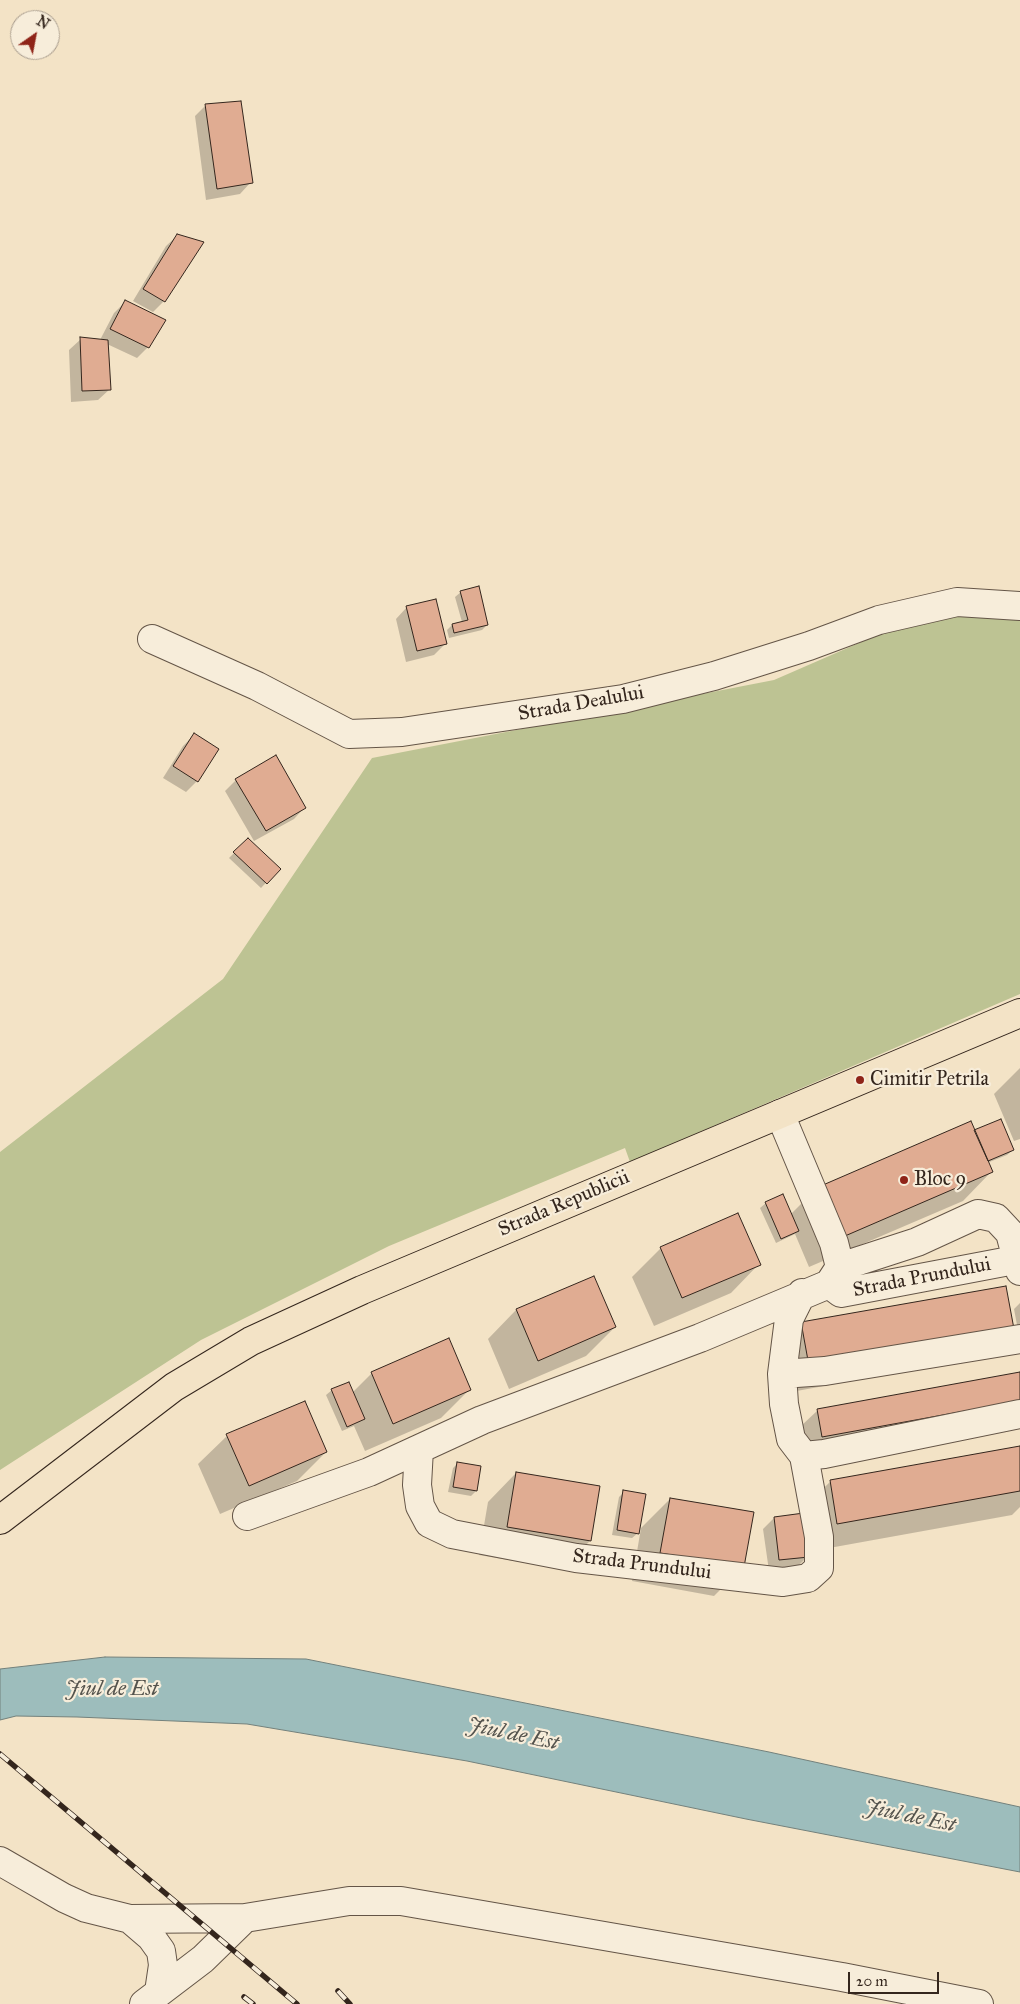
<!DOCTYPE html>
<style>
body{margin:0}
#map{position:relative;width:1020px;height:2004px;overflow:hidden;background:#f3e3c6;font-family:"IM FELL Great Primer",serif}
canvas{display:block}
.north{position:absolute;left:10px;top:10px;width:50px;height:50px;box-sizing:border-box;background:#f7edda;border:1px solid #a99d8e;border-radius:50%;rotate:33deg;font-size:14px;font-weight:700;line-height:20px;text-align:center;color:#34261d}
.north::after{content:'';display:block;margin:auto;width:18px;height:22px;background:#8f2418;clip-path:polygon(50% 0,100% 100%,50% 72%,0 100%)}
.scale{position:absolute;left:848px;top:1972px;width:91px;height:22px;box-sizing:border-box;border:2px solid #34261d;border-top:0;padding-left:6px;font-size:15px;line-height:18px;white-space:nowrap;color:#34261d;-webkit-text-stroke:4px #f7edda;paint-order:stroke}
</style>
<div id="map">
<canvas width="1020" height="2004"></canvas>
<div class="north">N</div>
<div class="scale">20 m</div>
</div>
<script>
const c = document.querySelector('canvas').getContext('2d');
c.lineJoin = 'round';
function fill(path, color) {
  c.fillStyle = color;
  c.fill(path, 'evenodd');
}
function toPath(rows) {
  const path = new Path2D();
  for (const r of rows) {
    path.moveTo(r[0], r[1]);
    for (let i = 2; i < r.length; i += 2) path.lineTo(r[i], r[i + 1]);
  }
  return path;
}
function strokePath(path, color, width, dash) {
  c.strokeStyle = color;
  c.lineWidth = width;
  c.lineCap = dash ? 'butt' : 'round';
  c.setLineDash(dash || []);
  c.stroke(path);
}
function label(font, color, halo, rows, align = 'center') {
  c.font = font + ' "IM FELL Great Primer",serif';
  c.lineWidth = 4.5;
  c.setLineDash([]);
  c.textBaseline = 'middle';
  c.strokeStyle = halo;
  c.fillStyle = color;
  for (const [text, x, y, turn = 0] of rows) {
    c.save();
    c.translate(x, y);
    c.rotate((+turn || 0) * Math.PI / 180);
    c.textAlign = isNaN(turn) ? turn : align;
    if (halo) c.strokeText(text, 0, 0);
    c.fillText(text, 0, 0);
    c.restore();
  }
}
const green = toPath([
 [1020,613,1020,994,630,1162,625,1148,389,1246,201,1340,0,1470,0,1152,223,979,372,758,774,680,921,616]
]);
const water = toPath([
 [105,1657,306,1659,769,1752,1020,1807,1020,1872,746,1819,467,1761,247,1724,77,1717,16,1716,0,1720,0,1669,105,1657]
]);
const shadow = toPath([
 [206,105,251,182,240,194,206,200,195,116],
 [178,235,164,301,153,312,133,301,166,246],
 [125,302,148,347,137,358,107,344,110,389,98,400,71,402,69,350,81,339,100,340,114,313],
 [461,592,487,625,482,630,449,638,447,630,452,625,462,622,455,597],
 [407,607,445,644,434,655,406,662,396,619],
 [194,735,197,781,186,792,163,778,183,746],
 [236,780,305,807,294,819,254,841,225,791],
 [248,839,279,869,261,888,229,858],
 [1020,1068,1020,1139,1014,1141,994,1094],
 [1013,1150,1007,1155,987,1163,991,1172,963,1201,809,1267,795,1234,776,1243,760,1208,766,1203,790,1215,816,1189],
 [661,1248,759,1264,731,1293,654,1326,632,1277],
 [593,1277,615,1327,586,1356,509,1389,488,1339,516,1310],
 [1020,1303,1020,1341,1014,1309],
 [802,1324,984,1357,780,1394],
 [372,1373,470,1389,441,1418,365,1451,354,1426,342,1431,326,1395,332,1390,352,1393],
 [1020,1374,1020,1405,806,1452,801,1426,818,1410],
 [227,1436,326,1452,297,1481,220,1514,198,1464],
 [1020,1448,1020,1507,1012,1515,807,1552,808,1556,797,1567,769,1571,763,1529,774,1518,802,1514,801,1510,830,1482],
 [458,1463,476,1491,471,1496,448,1492,453,1468],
 [516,1473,590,1541,561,1569,479,1555,488,1502],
 [624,1492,638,1533,632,1538,612,1535,619,1497],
 [670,1499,743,1567,714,1596,632,1581,641,1528]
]);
const building = toPath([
 [241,101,253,183,217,189,205,104,241,101],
 [177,234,204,242,165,302,143,289,177,234],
 [125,300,166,320,149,348,110,329,125,300],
 [80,337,108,340,111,390,82,391,80,337],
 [479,586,488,625,454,633,452,624,468,620,460,591,479,586],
 [436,599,447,644,417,651,406,606,436,599],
 [194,733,219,749,198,782,173,766,194,733],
 [276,755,306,808,266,831,235,779,276,755],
 [248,838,281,869,267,884,233,852,248,838],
 [1001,1119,1014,1150,988,1161,974,1130,1001,1119],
 [971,1121,993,1172,838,1239,816,1188,971,1121],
 [783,1194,799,1231,781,1239,765,1202,783,1194],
 [738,1213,761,1265,682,1298,660,1247,738,1213],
 [594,1276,616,1327,538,1361,516,1309,594,1276],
 [1006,1286,1014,1329,809,1366,801,1322,1006,1286],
 [449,1338,471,1390,393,1424,371,1372,449,1338],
 [1020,1372,1020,1401,822,1437,817,1409,1020,1372],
 [349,1382,365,1419,347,1427,331,1389,349,1382],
 [305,1401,327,1452,249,1486,226,1434,305,1401],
 [1020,1446,1020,1491,837,1524,830,1480,1020,1446],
 [457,1462,481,1466,477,1491,453,1487,457,1462],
 [516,1472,600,1486,591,1541,507,1527,516,1472],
 [623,1490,646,1494,639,1534,617,1530,623,1490],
 [670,1498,754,1512,744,1567,660,1553,670,1498],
 [804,1513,809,1557,779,1560,774,1517,804,1513]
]);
const minor = toPath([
 [152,639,257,686,349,734,402,732,623,699,714,676,809,646,879,620,957,602,1020,606],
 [840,1267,917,1242,978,1214,996,1218,1010,1233,1020,1271],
 [829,1284,841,1293,1020,1259],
 [782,1374,825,1371,1020,1339],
 [419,1449,417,1485,420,1506,429,1523,452,1534,576,1558,783,1582,808,1578,819,1568,819,1537,804,1456,791,1439,784,1404,782,1374,789,1319,802,1293],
 [804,1456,824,1454,1020,1414],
 [247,1516,369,1472,482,1420,700,1338,829,1284,840,1267,834,1243,780,1114],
 [0,1861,64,1898,86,1908,130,1919,245,1918,349,1901,401,1901,842,1977,979,2004],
 [130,1919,151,1937,161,1951,163,1965,159,1992],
 [144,2004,203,1959,245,1918]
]);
const major = toPath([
 [0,1520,174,1387,251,1341,362,1290,1020,1013]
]);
const rail = toPath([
 [0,1754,297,2004],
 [338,1991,350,2004],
 [244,1997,253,2004]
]);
const markers = [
 [860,1080,5,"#8f2418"],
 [904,1180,5,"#8f2418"]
];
const streetNames = [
 ["Strada Dealului",581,704,-10],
 ["Strada Republicii",564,1204,-23],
 ["Strada Prundului",922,1278,-11],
 ["Strada Prundului",642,1565,7]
];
const poiNames = [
 ["Cimitir Petrila",870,1080],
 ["Bloc 9",914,1180]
];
const waterNames = [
 ["Jiul de Est",112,1690],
 ["Jiul de Est",513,1735,12],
 ["Jiul de Est",910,1817,12]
];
fill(green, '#bdc393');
fill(water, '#9dbdbc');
strokePath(water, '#73817c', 1);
fill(shadow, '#0003');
fill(building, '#e0ac92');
strokePath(building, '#34261d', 1);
strokePath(minor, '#645547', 30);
strokePath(major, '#34261d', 30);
strokePath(minor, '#f7edda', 28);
strokePath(major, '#f3e3c6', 28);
strokePath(rail, '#34261d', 5.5);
strokePath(rail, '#f7edda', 4, [11]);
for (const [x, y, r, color] of markers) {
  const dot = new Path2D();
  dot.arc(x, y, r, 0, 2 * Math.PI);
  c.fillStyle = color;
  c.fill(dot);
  strokePath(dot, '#f7edda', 2);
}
label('20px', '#34261d', '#f7edda', streetNames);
label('20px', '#34261d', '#f7edda', poiNames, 'left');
label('italic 21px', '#54534d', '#f7edda', waterNames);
</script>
